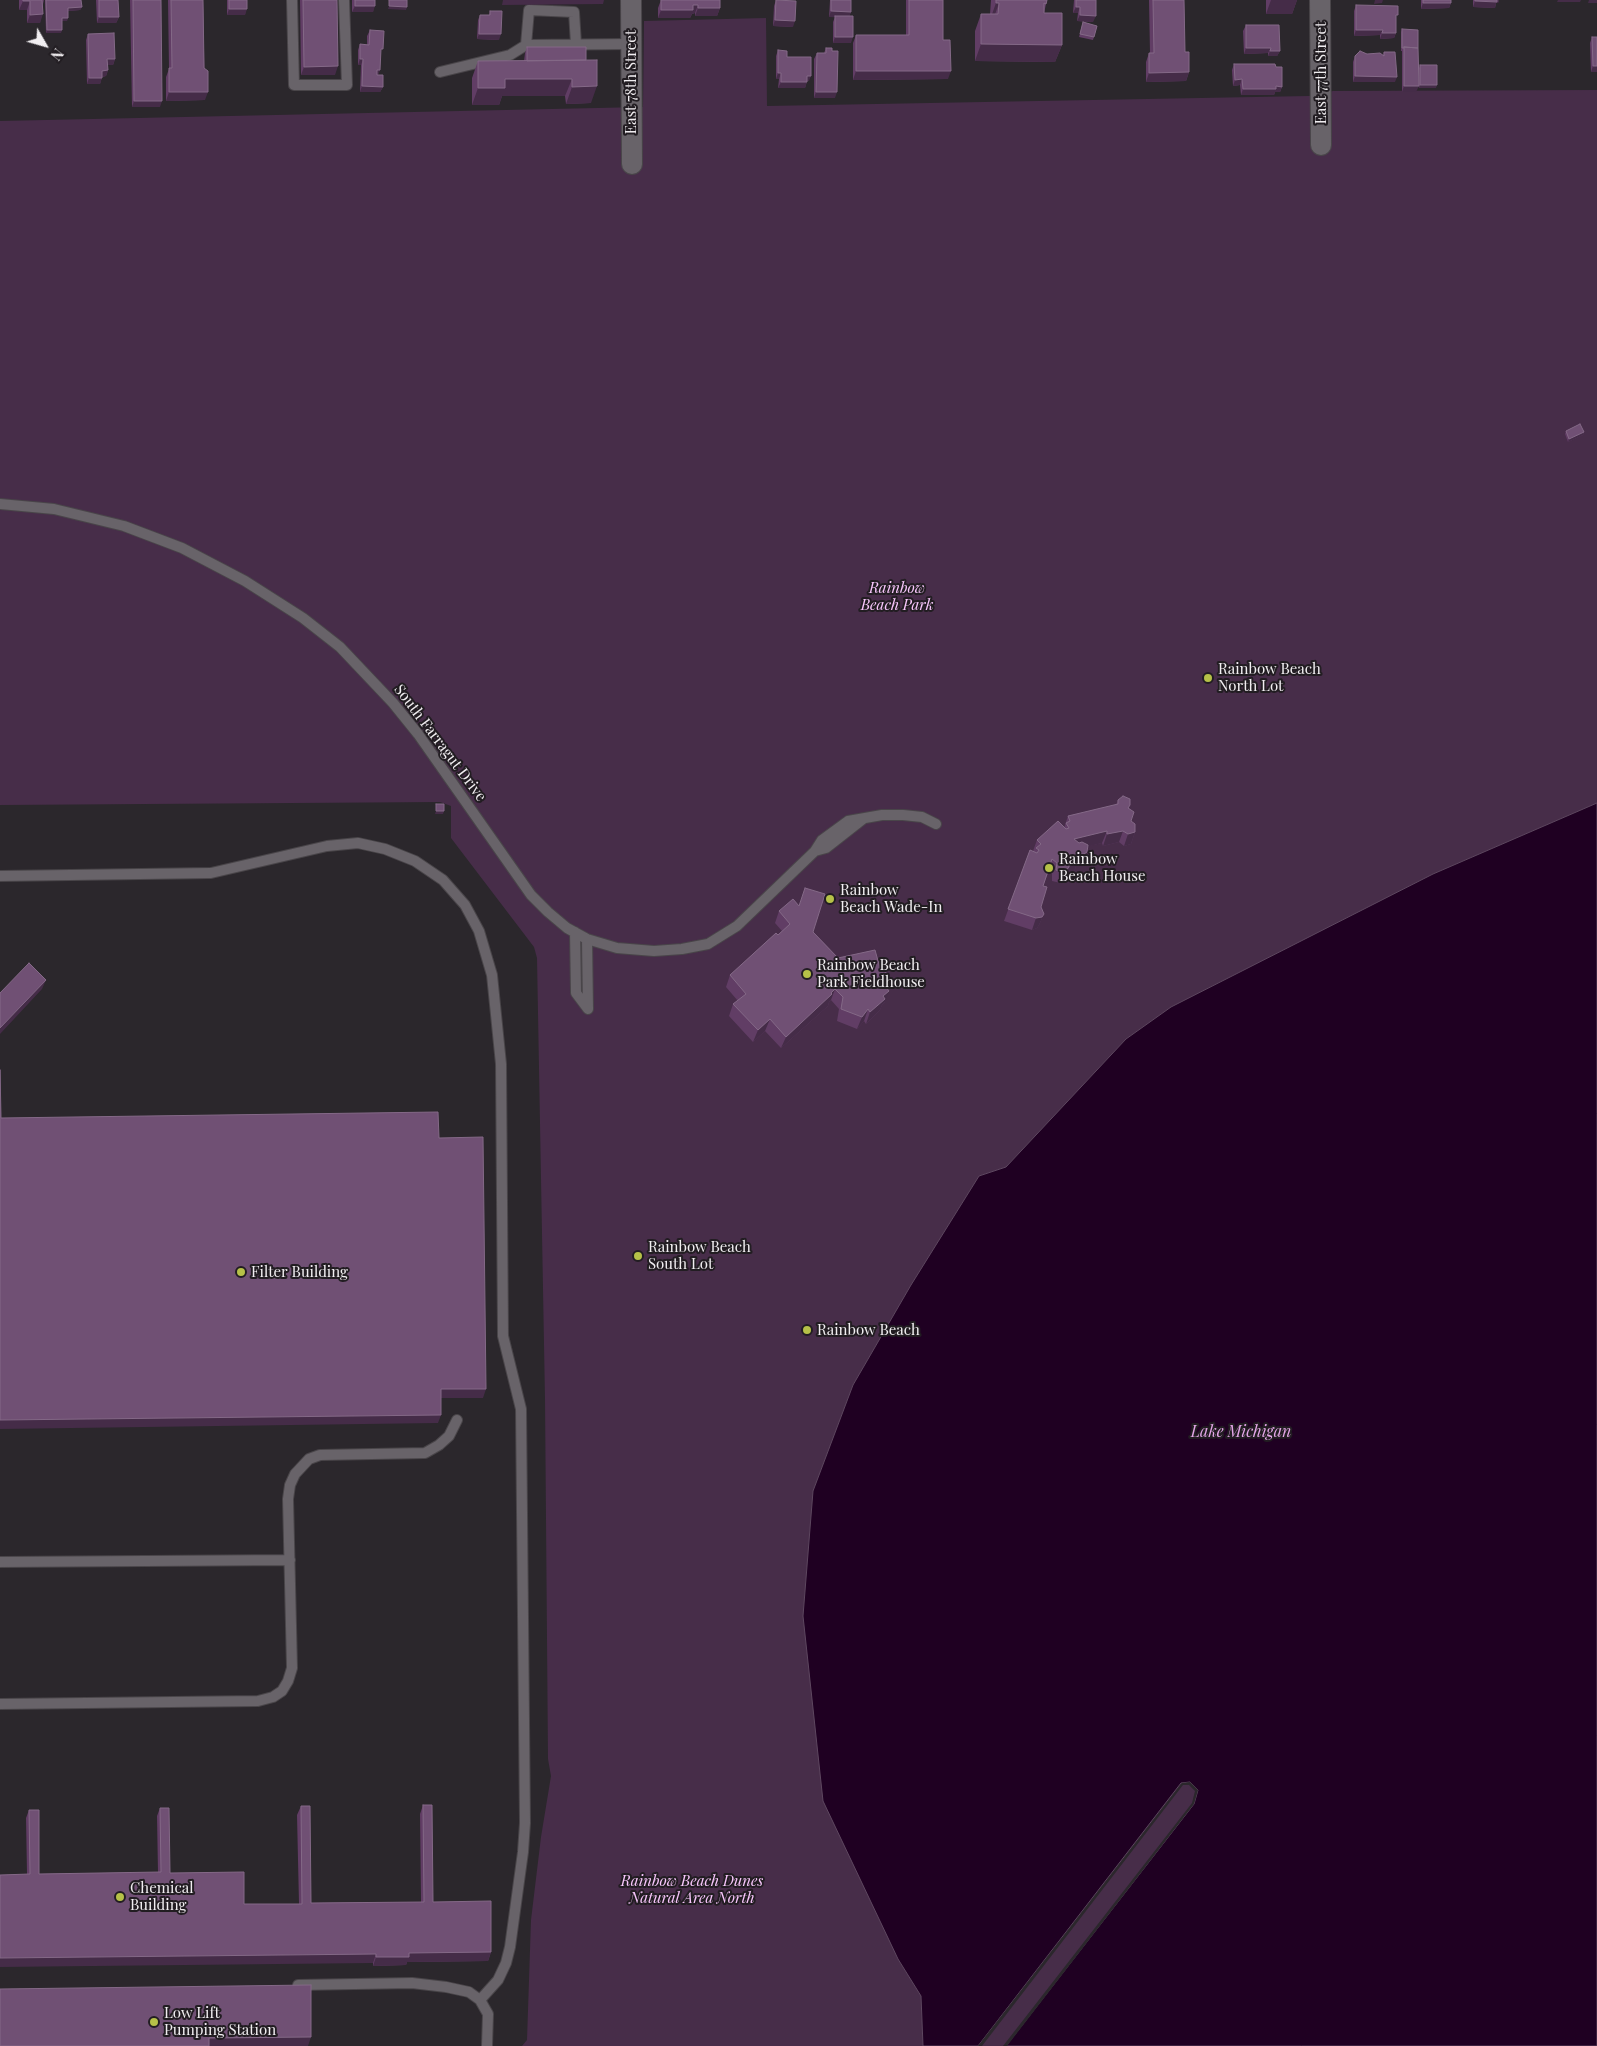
<!DOCTYPE html>
<style>
body{margin:0}
#map{position:relative;width:1597px;height:2046px;overflow:hidden;background:#2b272c;font-family:"Playfair Display",serif}
canvas{display:block}
.north{position:absolute;left:20px;top:20px;width:50px;height:50px;-webkit-text-stroke:4px #221d22;paint-order:stroke;rotate:128deg;font-size:14px;font-weight:700;line-height:20px;text-align:center;color:#f1eef1}
.north::after{content:'';display:block;margin:auto;width:18px;height:22px;background:#f1eef1;clip-path:polygon(50% 0,100% 100%,50% 72%,0 100%)}
</style>
<div id="map">
<canvas width="1597" height="2046"></canvas>
<div class="north">N</div>
</div>
<script>
const c = document.querySelector('canvas').getContext('2d');
c.lineJoin = 'round';
function fill(path, color) {
  c.fillStyle = color;
  c.fill(path, 'evenodd');
}
function toPath(rows) {
  const path = new Path2D();
  for (const r of rows) {
    path.moveTo(r[0], r[1]);
    for (let i = 2; i < r.length; i += 2) path.lineTo(r[i], r[i + 1]);
  }
  return path;
}
function strokePath(path, color, width, dash) {
  c.strokeStyle = color;
  c.lineWidth = width;
  c.lineCap = dash ? 'butt' : 'round';
  c.setLineDash(dash || []);
  c.stroke(path);
}
function label(font, color, halo, rows, align = 'center') {
  c.font = font + ' "Playfair Display",serif';
  c.lineWidth = 4;
  c.setLineDash([]);
  c.textBaseline = 'middle';
  c.strokeStyle = halo;
  c.fillStyle = color;
  for (const [text, x, y, turn = 0] of rows) {
    c.save();
    c.translate(x, y);
    c.rotate((+turn || 0) * Math.PI / 180);
    c.textAlign = isNaN(turn) ? turn : align;
    if (halo) c.strokeText(text, 0, 0);
    c.fillText(text, 0, 0);
    c.restore();
  }
}
const green = toPath([
 [766,18,767,106,1309,96,1333,91,1597,90,1597,803,1433,874,1171,1007,1126,1039,1006,1167,979,1176,911,1285,853,1385,813,1491,803,1616,898,1959,921,1996,923,2046,522,2046,527,2040,531,1920,541,1837,551,1776,548,1759,545,1399,537,958,534,947,451,838,451,806,440,802,0,805,0,121,643,107,644,21],
 [1190,1782,1198,1790,1194,1804,1006,2046,978,2046,1182,1783]
]);
const water = toPath([
 [1597,803,1597,2046,1006,2046,1194,1804,1198,1790,1190,1782,1181,1783,978,2046,923,2046,921,1996,898,1959,823,1801,803,1616,813,1491,853,1385,911,1285,979,1176,1006,1167,1126,1039,1171,1007,1433,874,1597,803]
]);
const pier = toPath([
 [1190,1782,1198,1790,1194,1804,1007,2046,1003,2046,1192,1803,1195,1791,1189,1785,1183,1785,982,2046,978,2046,1182,1783]
]);
const lane = toPath([
 [292,0,294,85,347,85,344,0],
 [576,44,574,12,529,10,526,45,631,44],
 [440,72,510,55,526,45],
 [0,504,54,509,124,526,182,548,245,581,303,618,340,647,393,703,418,734,531,895,548,912,567,928,587,939,617,948,654,951,682,949,708,944,737,926,815,851,822,840,848,821,882,815,903,815,922,817,936,824],
 [815,851,826,848,863,819],
 [0,876,211,873,327,846,358,843,385,849,415,861,443,880,465,905,479,931,492,975,501,1064,503,1336,521,1409,525,1823,523,1852,510,1947,506,1963,498,1980,480,2000],
 [575,932,576,993,588,1009],
 [587,939,588,1009],
 [0,1562,290,1560],
 [0,1704,258,1701,273,1697,282,1691,288,1681,292,1668,288,1499,290,1485,295,1474,309,1459,320,1455,425,1453,439,1445,449,1436,457,1420],
 [298,1985,412,1983,446,1987,469,1992,480,2000,488,2014,487,2046]
]);
const street = toPath([
 [631,0,632,164],
 [1320,0,1321,145]
]);
const wall = toPath([
 [19,0,44,0,43,4,40,23,27,23,27,10,19,10],
 [45,0,81,0,82,7,80,10,68,11,67,21,62,21,61,33,46,33],
 [96,0,118,0,119,17,116,23,97,23],
 [130,0,161,0,160,107,132,107],
 [168,0,203,0,205,100,166,101,166,77,169,69],
 [227,0,247,0,245,15,227,15],
 [300,0,337,0,335,75,301,75],
 [352,0,375,0,373,12,352,12],
 [661,0,720,8,717,16,695,16,695,13,692,14,690,18,658,18,658,8],
 [776,0,793,27,773,26,774,6],
 [828,0,851,0,851,12,849,16,851,43,833,43,833,22,835,17,829,17,830,0],
 [906,0,943,0,943,40,948,79,853,80,853,43,856,35,906,35],
 [991,0,1047,0,1044,13,1062,45,1055,62,975,61,975,31,981,14,990,14],
 [1074,0,1096,0,1093,22,1077,21,1078,13,1073,13],
 [1149,0,1184,0,1185,52,1189,72,1186,81,1146,82,1146,62,1149,53,1150,53],
 [1266,0,1297,0,1292,14,1266,14],
 [1421,0,1451,0,1451,3,1449,8,1421,9],
 [1473,0,1499,0,1498,3,1496,3,1495,8,1473,7],
 [1356,5,1396,21,1396,33,1394,38,1380,39,1380,35,1354,36,1354,11],
 [490,11,499,40,477,39,478,20,480,15,489,15],
 [1082,25,1097,26,1093,40,1079,37],
 [1246,25,1280,51,1277,56,1268,56,1268,53,1244,54,1243,31],
 [1402,29,1416,92,1402,92,1402,51,1401,51,1401,32],
 [370,30,381,54,378,75,383,87,380,92,360,92,361,65,358,65,358,50,360,44,367,45,367,36],
 [88,34,115,59,113,65,108,65,108,70,106,76,102,77,100,84,87,84,86,40],
 [1592,37,1597,37,1597,72,1591,72,1590,43],
 [527,47,586,60,591,103,566,104,565,96,502,96,499,105,472,105,472,78,478,61,524,61,525,53],
 [826,48,835,98,814,98,814,59,817,53,824,53],
 [778,50,787,57,809,81,807,81,805,88,778,88,779,79,776,79,776,56],
 [1384,52,1395,82,1353,82,1353,62,1355,56,1367,54,1383,55],
 [1234,64,1276,67,1282,87,1280,92,1275,92,1274,95,1241,95,1240,85,1233,86,1232,70],
 [1420,65,1436,88,1419,88,1419,68],
 [1566,431,1584,432,1583,435,1568,442,1565,434],
 [1118,800,1129,808,1131,821,1135,832,1131,844,1124,846,1119,842,1103,846,1102,843,1088,846,1083,863,1080,866,1076,866,1074,872,1070,875,1066,875,1065,879,1061,883,1052,881,1052,874,1049,871,1043,886,1041,907,1044,914,1039,925,1037,928,1032,930,1004,921,1030,850,1033,851,1037,840,1064,828,1068,816,1116,805],
 [779,911,813,932,838,958,880,968,887,988,885,1002,882,1005,880,1010,866,1024,864,1021,857,1029,837,1021,839,1009,831,1000,829,1002,828,1006,781,1048,765,1031,753,1042,729,1016,733,1004,738,1001,726,987,730,975,782,931,775,923],
 [423,1805,433,1902,491,1952,488,1961,407,1962,406,1965,373,1966,373,1963,27,1874,26,1818,29,1810,39,1874,158,1873,157,1816,160,1808,170,1873,244,1904,299,1904,297,1815,301,1806,311,1903,421,1902,420,1814]
]);
const shadedWall = toPath([
 [503,0,604,0,603,4,502,5],
 [1271,0,1297,0,1292,14,1266,14],
 [1375,0,1398,0,1383,0,1382,3,1374,4],
 [1499,0,1498,3,1496,3,1495,8,1473,7,1475,1],
 [1558,0,1581,0,1580,2,1557,2],
 [1589,0,1597,0,1597,3,1588,3],
 [23,1,30,1,27,10,19,10],
 [996,3,999,3,993,20,990,20],
 [1423,3,1451,3,1449,8,1421,9],
 [693,5,698,5,695,13,692,14,690,18,658,18,661,10],
 [355,6,375,6,373,12,352,12],
 [389,6,407,7,406,10,388,9],
 [82,7,80,10,67,11,68,8],
 [1076,7,1080,7,1078,13,1073,13],
 [698,8,720,8,717,16,695,16],
 [229,9,247,9,245,15,227,15],
 [831,11,851,12,849,18,829,17],
 [43,14,40,23,27,23,30,15],
 [1080,15,1096,16,1093,22,1077,21],
 [99,17,119,17,116,23,97,23],
 [62,18,68,18,67,21,61,21],
 [775,20,795,21,793,27,773,26],
 [47,30,62,30,61,33,46,33],
 [1356,30,1383,30,1380,35,1354,36],
 [1382,33,1396,33,1394,38,1380,39],
 [479,34,501,34,499,40,477,39],
 [835,37,853,37,851,43,833,43],
 [981,44,1062,45,1055,62,975,61],
 [1246,48,1271,48,1268,53,1244,54],
 [1270,51,1280,51,1277,56,1268,56],
 [107,59,115,59,113,65,105,65],
 [360,59,363,59,361,65,358,65],
 [338,66,335,75,301,75,304,67],
 [1593,66,1597,66,1597,72,1591,72],
 [108,70,106,76,100,77,102,71],
 [377,70,380,70,378,76,375,76],
 [856,71,951,71,948,79,853,80],
 [1189,72,1186,81,1146,82,1149,73],
 [778,73,781,73,779,79,776,79],
 [807,76,811,76,809,81,805,81],
 [1355,76,1397,77,1395,82,1353,82],
 [89,78,102,78,100,84,87,84],
 [505,79,572,79,565,96,502,96,499,105,472,105,478,88],
 [1242,79,1240,85,1233,86,1235,80],
 [781,82,807,82,805,88,778,88],
 [1420,85,1437,85,1436,88,1419,88],
 [362,86,383,87,380,92,360,92],
 [597,86,591,103,566,104,572,87],
 [1276,86,1282,87,1280,92,1275,92,1274,95,1241,95,1243,89],
 [1404,86,1419,86,1416,92,1402,92],
 [169,92,208,92,205,100,166,101],
 [816,92,837,92,835,98,814,98],
 [134,101,162,101,160,107,132,107],
 [1584,432,1583,435,1568,442,1569,439],
 [436,811,444,811,443,814,435,814],
 [1107,831,1102,843,1070,851,1074,839],
 [1123,831,1119,842,1103,846,1107,834],
 [1135,832,1131,844,1124,846,1128,834],
 [1087,852,1083,863,1080,866,1076,866,1074,872,1070,875,1066,875,1065,879,1061,883,1069,863,1078,854],
 [1044,914,1039,925,1037,928,1032,930,1036,918],
 [46,980,42,989,0,1034,0,1028],
 [886,987,888,987,885,995,889,991,885,1002,882,1005,880,1010,866,1024,870,1012],
 [835,989,831,1000,829,1002,828,1006,781,1048,786,1037],
 [868,1009,864,1021,857,1029,862,1017],
 [770,1019,765,1031,753,1042,758,1030],
 [441,1389,486,1389,483,1398,437,1398],
 [441,1415,438,1423,0,1429,0,1420],
 [491,1952,488,1961,407,1962,406,1965,373,1966,376,1957,409,1953],
 [376,1954,373,1963,0,1967,0,1958],
 [311,2037,308,2046,206,2046,209,2038]
]);
const building = toPath([
 [23,0,42,0,43,14,30,15,30,1,23,1,23,0],
 [46,0,81,0,82,7,68,8,68,18,62,18,62,30,47,30,46,0],
 [99,0,118,0,119,17,99,17,99,0],
 [133,0,161,0,162,101,134,101,133,0],
 [171,0,203,0,204,68,208,71,208,92,169,92,169,68,172,68,171,0],
 [229,0,247,0,247,9,229,9,229,0],
 [303,0,337,0,338,66,304,67,303,0],
 [355,0,375,0,375,6,355,6,355,0],
 [389,0,407,0,407,7,389,6,389,0],
 [661,0,720,0,720,8,698,8,698,5,693,5,693,10,661,10,661,0],
 [776,0,796,1,795,21,775,20,776,0],
 [831,0,851,0,851,12,831,11,831,0],
 [909,0,943,0,943,40,950,40,951,71,856,71,856,35,909,35,909,0],
 [996,0,1047,0,1046,4,1044,3,1044,13,1062,13,1062,45,981,44,981,14,998,14,999,3,996,3,996,0],
 [1076,0,1096,0,1096,16,1080,15,1080,7,1076,7,1076,0],
 [1153,0,1184,0,1185,52,1189,52,1189,72,1149,73,1149,53,1154,53,1153,0],
 [1423,0,1451,0,1451,3,1423,3,1423,0],
 [1475,0,1497,0,1497,2,1475,1,1475,0],
 [1356,5,1398,6,1398,15,1396,15,1396,33,1382,33,1383,30,1356,30,1356,5],
 [490,11,502,11,501,34,479,34,480,15,490,15,490,11],
 [835,16,853,16,853,37,835,37,835,16],
 [1083,22,1097,26,1094,37,1080,34,1083,22],
 [1246,25,1279,25,1280,51,1270,51,1271,48,1246,48,1246,25],
 [1402,29,1418,30,1418,48,1404,47,1404,48,1402,48,1402,29],
 [370,30,384,31,383,49,381,49,380,70,377,70,377,75,383,75,383,87,362,86,363,59,360,59,360,44,369,45,370,30],
 [114,33,115,59,107,59,108,70,102,71,102,78,89,78,88,34,114,33],
 [1592,37,1597,37,1597,66,1593,66,1592,37],
 [527,47,586,47,586,60,527,61,527,47],
 [1404,47,1418,48,1419,86,1404,86,1404,47],
 [826,48,832,48,832,51,838,51,837,92,816,92,817,53,826,53,826,48],
 [778,50,787,51,787,57,811,57,811,76,807,76,807,82,781,82,781,73,778,73,778,50],
 [1360,51,1367,54,1380,53,1384,56,1384,52,1395,52,1397,77,1355,76,1355,56,1360,51],
 [597,60,597,86,572,87,572,79,505,79,505,88,478,88,478,61,597,60],
 [1234,64,1275,64,1276,67,1282,67,1282,87,1276,86,1276,89,1243,89,1242,79,1235,80,1234,64],
 [1420,65,1437,65,1437,85,1420,85,1420,65],
 [1580,424,1584,432,1569,439,1566,431,1580,424],
 [1123,796,1130,799,1130,805,1128,808,1134,812,1131,821,1135,824,1135,832,1128,834,1123,831,1107,834,1107,831,1074,839,1079,843,1082,842,1088,845,1087,852,1084,854,1078,854,1078,860,1074,863,1069,863,1069,867,1065,872,1056,870,1057,863,1052,859,1043,886,1047,887,1041,907,1044,914,1042,917,1036,918,1008,909,1030,850,1037,853,1039,850,1036,848,1041,844,1037,840,1058,821,1066,829,1069,828,1066,823,1070,821,1068,816,1118,804,1118,800,1123,796],
 [436,804,444,804,444,811,436,811,436,804],
 [805,888,825,894,813,932,838,958,875,950,880,968,885,967,888,987,886,987,889,991,883,996,885,999,870,1012,868,1009,862,1017,841,1009,843,997,835,989,831,993,832,994,786,1037,770,1019,758,1030,733,1004,746,994,730,975,776,933,778,935,790,924,779,911,793,899,799,906,805,888],
 [29,963,46,980,0,1028,0,993,29,963],
 [0,1070,1,1118,438,1112,439,1138,483,1137,486,1389,441,1389,441,1415,0,1420,0,1070],
 [423,1805,432,1805,433,1902,491,1901,491,1952,409,1953,409,1957,376,1957,376,1954,0,1958,0,1875,30,1874,29,1810,39,1810,39,1874,161,1872,160,1808,169,1808,170,1873,244,1872,244,1904,302,1904,301,1806,310,1806,311,1903,424,1902,423,1805],
 [311,1985,311,2037,209,2038,209,2046,0,2046,0,1989,311,1985]
]);
const markers = [
 [1208,678,5,"#b6c148"],
 [1049,868,5,"#b6c148"],
 [830,899,5,"#b6c148"],
 [807,974,5,"#b6c148"],
 [638,1256,5,"#b6c148"],
 [241,1272,5,"#b6c148"],
 [807,1330,5,"#b6c148"],
 [120,1897,5,"#b6c148"],
 [154,2022,5,"#b6c148"]
];
const streetNames = [
 ["East 77th Street",1321,73,-90],
 ["East 78th Street",631,82,-90],
 ["South Farragut Drive",440,743,53]
];
const parkNames = [
 ["Rainbow",897,588],
 ["Beach Park",897,605],
 ["Rainbow Beach Dunes",692,1881],
 ["Natural Area North",692,1898]
];
const poiNames = [
 ["Rainbow Beach",1218,669],
 ["North Lot",1218,686],
 ["Rainbow",1059,859],
 ["Beach House",1059,876],
 ["Rainbow",840,890],
 ["Beach Wade-In",840,907],
 ["Rainbow Beach",817,965],
 ["Park Fieldhouse",817,982],
 ["Rainbow Beach",648,1247],
 ["South Lot",648,1264],
 ["Filter Building",251,1272],
 ["Rainbow Beach",817,1330],
 ["Chemical",130,1888],
 ["Building",130,1905],
 ["Low Lift",164,2013],
 ["Pumping Station",164,2030]
];
const waterNames = [
 ["Lake Michigan",1241,1432]
];
fill(green, '#472d49');
fill(water, '#1f0022');
strokePath(water, '#5e4760', 1);
fill(pier, '#2b272c');
strokePath(lane, '#494549', 12);
strokePath(street, '#494549', 22);
strokePath(lane, '#686369', 10);
strokePath(street, '#686369', 20);
fill(wall, '#613d65');
fill(shadedWall, '#452c48');
fill(building, '#705074');
strokePath(building, '#846987', 1);
for (const [x, y, r, color] of markers) {
  const dot = new Path2D();
  dot.arc(x, y, r, 0, 2 * Math.PI);
  c.fillStyle = color;
  c.fill(dot);
  strokePath(dot, '#221d22', 2);
}
label('15px', '#f1eef1', '#221d22', streetNames);
label('italic 15px', '#f9c7fd', '#221d22', parkNames);
label('15px', '#f1eef1', '#221d22', poiNames, 'left');
label('italic 16px', '#e4a6e8', '#221d22', waterNames);
</script>
